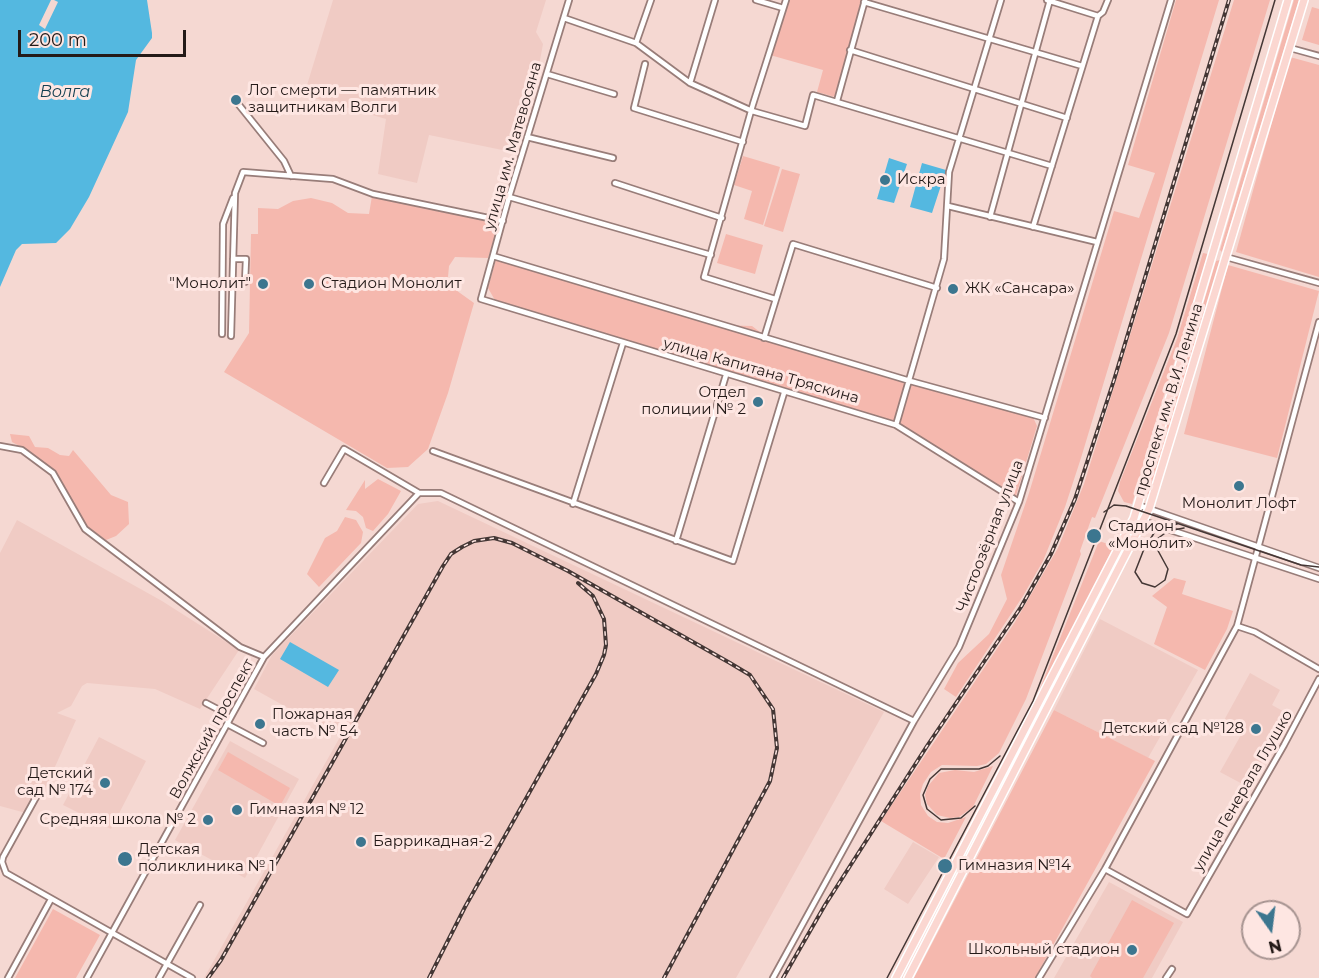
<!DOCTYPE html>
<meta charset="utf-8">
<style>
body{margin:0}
#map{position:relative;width:1319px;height:978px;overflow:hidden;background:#f5d8d2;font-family:Montserrat,sans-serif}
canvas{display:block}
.north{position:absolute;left:1241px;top:900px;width:60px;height:60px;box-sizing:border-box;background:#fee6e2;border:2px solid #a79491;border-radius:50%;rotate:166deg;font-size:16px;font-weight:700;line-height:24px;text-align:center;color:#241a18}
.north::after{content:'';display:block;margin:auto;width:21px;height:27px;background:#3c768f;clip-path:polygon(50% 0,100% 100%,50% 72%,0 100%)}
.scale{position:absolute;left:18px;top:30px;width:168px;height:27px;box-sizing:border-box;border:3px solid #241a18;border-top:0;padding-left:8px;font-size:18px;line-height:21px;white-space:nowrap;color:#241a18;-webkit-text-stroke:4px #fee6e2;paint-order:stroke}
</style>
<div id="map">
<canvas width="1319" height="978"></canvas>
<div class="north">N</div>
<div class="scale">200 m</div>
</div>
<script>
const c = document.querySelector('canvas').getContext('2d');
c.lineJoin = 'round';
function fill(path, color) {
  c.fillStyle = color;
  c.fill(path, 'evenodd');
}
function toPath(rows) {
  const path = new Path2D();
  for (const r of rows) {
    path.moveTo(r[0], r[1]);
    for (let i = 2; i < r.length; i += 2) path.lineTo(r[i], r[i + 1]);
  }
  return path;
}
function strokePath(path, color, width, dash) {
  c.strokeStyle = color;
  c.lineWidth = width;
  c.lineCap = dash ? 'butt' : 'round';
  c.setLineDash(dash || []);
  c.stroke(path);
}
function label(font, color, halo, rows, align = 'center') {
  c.font = font + ' Montserrat,sans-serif';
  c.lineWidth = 6;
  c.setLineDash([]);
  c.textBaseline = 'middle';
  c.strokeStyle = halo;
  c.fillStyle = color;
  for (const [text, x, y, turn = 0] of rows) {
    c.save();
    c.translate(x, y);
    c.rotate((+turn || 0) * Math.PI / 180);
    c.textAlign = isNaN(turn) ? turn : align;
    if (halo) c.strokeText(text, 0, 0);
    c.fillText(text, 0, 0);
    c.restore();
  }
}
const built = toPath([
 [333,0,546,0,536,32,543,44,533,98,517,153,429,135,417,183,378,174,386,119,304,95],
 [438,501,884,712,736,978,204,978,340,737,254,689,272,655,418,504],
 [17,520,162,601,239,650,200,709,155,689,87,683,82,686,71,706,57,713,76,720,45,789,39,787,26,813,0,806,0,553],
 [1100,619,1198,670,1148,758,1054,710],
 [1250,673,1280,690,1272,705,1288,714,1248,787,1220,772,1241,735,1222,724],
 [99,737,146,761,111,829,63,805],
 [230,741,299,779,245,878,175,840],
 [913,842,939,857,908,904,884,889],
 [1109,882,1183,922,1152,978,1054,978]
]);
const green = toPath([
 [787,0,864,0,835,97,817,92,823,70,770,55],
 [1176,0,1219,0,1081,458,1065,507,1043,561,1023,596,956,697,944,689,958,663,989,634,1007,599,1001,575,1029,493,1114,211,1139,218,1155,173,1128,165],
 [1234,0,1270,0,1169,333,1095,518,1092,517,1080,551,1081,554,1026,699,999,753,986,764,977,766,942,765,931,772,923,784,920,794,921,805,928,816,937,822,948,823,966,817,944,859,881,821,1015,622,1058,548,1084,484],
 [1294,0,1299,0,1222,252,1220,250,1227,226],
 [1312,7,1319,9,1319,45,1302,40],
 [1290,57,1319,65,1319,277,1236,252],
 [743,156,780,167,763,225,744,219,752,191,734,185],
 [782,169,800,174,783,232,764,226],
 [372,196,499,223,488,258,455,257,449,266,448,277,453,288,474,303,448,393,428,449,408,467,387,468,224,372,249,333,251,234,258,234,258,208,278,209,293,201,311,198,332,203,348,213,369,214],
 [726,234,763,245,755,274,717,263],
 [1203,253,1208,254,1153,430,1132,504,1124,502,1118,491,1120,482,1177,339],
 [496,259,718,325,752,326,764,335,908,381,1032,415,1037,426,1016,496,896,423,784,391,496,302,488,288],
 [1220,260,1221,262,1149,496,1147,493,1216,261],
 [1228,265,1319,291,1277,458,1184,434],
 [10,434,29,436,35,447,48,448,60,455,69,456,73,450,111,495,128,502,129,524,116,536,106,540,87,527,57,473,25,449,12,442],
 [378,479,401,491,388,514,373,531,366,528,363,517,356,511,346,510,365,480,365,489],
 [345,517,356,520,363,532,361,543,319,587,307,574,325,538,337,531],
 [1099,541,1114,546,1041,692,1039,691],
 [1174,578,1186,581,1182,594,1233,611,1227,629,1205,670,1154,644,1167,607,1152,596],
 [1054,710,1155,761,1035,978,914,978],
 [228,752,290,788,280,806,218,770],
 [993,766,973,807,959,817,950,818,937,815,927,804,925,795,928,786,939,773,955,770,974,772],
 [1132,900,1174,923,1143,978,1092,978,1090,976],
 [53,909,100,935,76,978,15,978]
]);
const water = toPath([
 [0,0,51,0,39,25,45,29,58,2,54,0,147,0,152,33,152,38,136,60,128,112,89,197,70,229,56,243,22,244,16,250,0,287],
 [889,158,907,164,894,203,877,199],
 [922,163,946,170,932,213,910,207],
 [290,642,339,670,328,687,280,659]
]);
const minor = toPath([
 [569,0,509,197,481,299,896,425,1019,502],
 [756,0,783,8],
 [1047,0,1098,16],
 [864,2,1082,66],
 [564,18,636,43,690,83,752,111,805,126,813,95,1052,166],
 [636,43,651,0],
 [1290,48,1319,56],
 [850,50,1067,118],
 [645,64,634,108,743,142],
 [547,74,614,94],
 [690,83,715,0],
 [837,101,865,0],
 [239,105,284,161,291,176],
 [527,137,613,158],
 [615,183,722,218],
 [509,197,711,255],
 [948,206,1097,242],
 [990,217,1050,0],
 [1033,227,1098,16,1103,12,1108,0],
 [493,256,910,381,1045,418],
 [1226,257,1319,283],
 [233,282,245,282,246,259,233,259],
 [775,299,704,277,753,104,786,0],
 [222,334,223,224,233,198],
 [231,336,235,193,243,172,333,179,373,194,503,221],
 [764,338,793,244,937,288],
 [896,425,944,259,949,172,1001,0],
 [0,446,22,450,53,473,85,529,240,647,264,657],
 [433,451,733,561,784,393],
 [324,483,344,449,419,493,441,493,914,721],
 [573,504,623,343],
 [676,541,726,375],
 [1237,626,1255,632,1319,669],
 [206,703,225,713,229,725,263,743],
 [40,790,3,857,2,862,6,873,192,978],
 [1105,869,1187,914,1284,745,1319,679],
 [8,978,50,901],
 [87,978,264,657,419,493],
 [159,978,200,905],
 [773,978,914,721,959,647,1019,502,1171,0],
 [1039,978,1105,869,1237,626,1319,322],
 [1166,978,1172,969]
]);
const tertiary = toPath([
 [1138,505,1319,568],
 [1134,518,1319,579]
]);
const primary = toPath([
 [896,978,1134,518,1288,0],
 [908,978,1149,509,1304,0]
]);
const tram = toPath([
 [1104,512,1114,505,1126,506,1301,565,1319,567],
 [1177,524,1156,530,1144,549,1135,572,1142,583,1155,587,1165,580,1168,569,1156,547,1157,539,1168,531,1184,528],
 [975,806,961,818,941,820,927,809,923,795,930,779,941,769,979,769,988,766,1000,756],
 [887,978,1033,701,1176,334,1275,0]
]);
const rail = toPath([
 [208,978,221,960,443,566,451,554,462,547,474,541,494,538,512,543,568,571,730,663,750,675,773,709,777,748,770,781,664,978],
 [429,978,465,907,596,674,604,655,606,645,604,619,593,596,578,583],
 [783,978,825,905,927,746,1021,607,1051,554,1075,499,1114,380,1229,0]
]);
const markers = [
 [236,100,6,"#3c768f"],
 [885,180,6,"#3c768f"],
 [263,284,6,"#3c768f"],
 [309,284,6,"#3c768f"],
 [953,289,6,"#3c768f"],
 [758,402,6,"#3c768f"],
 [1239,486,6,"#3c768f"],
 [1094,536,8,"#3c768f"],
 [260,724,6,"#3c768f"],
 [1256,729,6,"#3c768f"],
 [105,783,6,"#3c768f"],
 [237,810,6,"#3c768f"],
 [208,820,6,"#3c768f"],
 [361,842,6,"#3c768f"],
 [125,859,8,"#3c768f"],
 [945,866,8,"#3c768f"],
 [1132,950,6,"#3c768f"]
];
const poiNames = [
 ["Лог смерти — памятник",248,91],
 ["защитникам Волги",248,108],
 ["Искра",897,180],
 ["\"Монолит\"",251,284,"right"],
 ["Стадион Монолит",321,284],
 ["ЖК «Сансара»",965,289],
 ["Отдел",746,393,"right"],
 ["полиции № 2",746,410,"right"],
 ["Монолит Лофт",1239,504,"center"],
 ["Стадион",1108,527],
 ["«Монолит»",1108,544],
 ["Пожарная",272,715],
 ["часть № 54",272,732],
 ["Детский сад №128",1244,729,"right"],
 ["Детский",93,774,"right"],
 ["сад № 174",93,791,"right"],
 ["Гимназия № 12",249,810],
 ["Средняя школа № 2",196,820,"right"],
 ["Баррикадная-2",373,842],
 ["Детская",138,850],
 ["поликлиника № 1",138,867],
 ["Гимназия №14",958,866],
 ["Школьный стадион",1120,950,"right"]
];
const streetNames = [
 ["улица им. Матевосяна",513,146,-74],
 ["улица Капитана Тряскина",761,371,16],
 ["проспект им. В.И. Ленина",1169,400,-73],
 ["Чистоозёрная улица",990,536,-69],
 ["Волжский проспект",212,729,-61],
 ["улица Генерала Глушко",1243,791,-60]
];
const waterNames = [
 ["Волга",65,92]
];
fill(built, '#f0cbc4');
fill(green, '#f5b8ae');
fill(water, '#54b8e0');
strokePath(minor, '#987d79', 8);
strokePath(tertiary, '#987d79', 8);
strokePath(primary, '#fff', 10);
strokePath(minor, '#fff', 4.5);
strokePath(tertiary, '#fff', 5);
strokePath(primary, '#fbd7d1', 7);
strokePath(tram, '#443735', 1.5);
strokePath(rail, '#443735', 4);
strokePath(rail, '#fee6e2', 1.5, [4.5]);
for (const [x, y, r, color] of markers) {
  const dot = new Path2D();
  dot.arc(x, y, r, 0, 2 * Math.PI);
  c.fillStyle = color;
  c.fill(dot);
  strokePath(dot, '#fee6e2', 2);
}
label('15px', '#241a18', '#fee6e2', poiNames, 'left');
label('15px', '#241a18', '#fee6e2', streetNames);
label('italic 16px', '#144051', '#fee6e2', waterNames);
</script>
